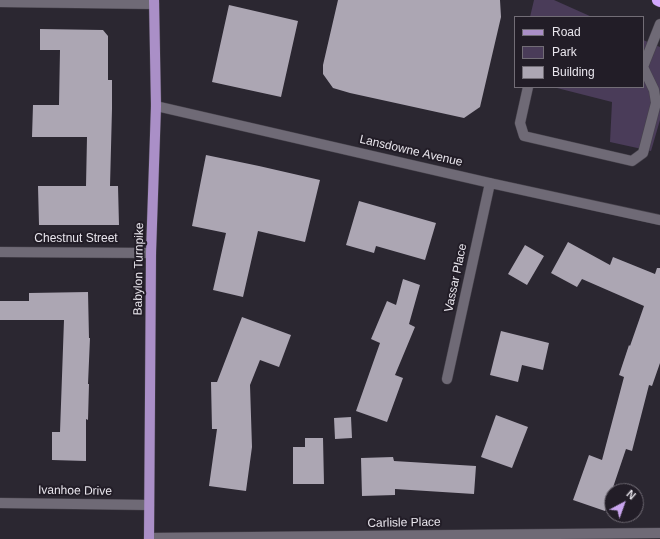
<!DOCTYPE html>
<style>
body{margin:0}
#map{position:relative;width:660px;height:539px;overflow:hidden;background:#2b2731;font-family:Arial,sans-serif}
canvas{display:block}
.legend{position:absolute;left:514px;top:16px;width:130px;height:72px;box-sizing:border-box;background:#221d27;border:1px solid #726d76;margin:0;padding:5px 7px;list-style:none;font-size:12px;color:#e9e6ed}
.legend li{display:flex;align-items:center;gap:8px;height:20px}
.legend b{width:20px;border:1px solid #726d76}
.north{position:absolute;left:604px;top:483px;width:40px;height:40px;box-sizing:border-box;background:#221d27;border:1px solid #726d76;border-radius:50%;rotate:41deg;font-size:11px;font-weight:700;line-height:16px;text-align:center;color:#e9e6ed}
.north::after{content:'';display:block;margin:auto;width:14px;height:18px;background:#c9a5ee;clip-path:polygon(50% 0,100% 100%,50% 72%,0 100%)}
</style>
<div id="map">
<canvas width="660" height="539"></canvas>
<ul class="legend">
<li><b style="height:5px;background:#aa8fc7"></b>Road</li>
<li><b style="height:11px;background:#4a3c59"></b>Park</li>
<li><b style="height:11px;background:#aca6b3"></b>Building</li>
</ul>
<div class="north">N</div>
</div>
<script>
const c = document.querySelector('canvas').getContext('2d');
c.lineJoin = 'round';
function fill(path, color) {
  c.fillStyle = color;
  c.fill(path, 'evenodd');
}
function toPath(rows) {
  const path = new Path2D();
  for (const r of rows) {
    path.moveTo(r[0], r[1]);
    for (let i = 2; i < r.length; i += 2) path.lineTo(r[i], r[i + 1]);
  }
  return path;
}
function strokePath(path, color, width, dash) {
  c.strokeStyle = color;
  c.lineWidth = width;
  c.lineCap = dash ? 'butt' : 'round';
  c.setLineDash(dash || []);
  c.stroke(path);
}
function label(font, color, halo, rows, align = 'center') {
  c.font = font + ' Arial,sans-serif';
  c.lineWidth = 4;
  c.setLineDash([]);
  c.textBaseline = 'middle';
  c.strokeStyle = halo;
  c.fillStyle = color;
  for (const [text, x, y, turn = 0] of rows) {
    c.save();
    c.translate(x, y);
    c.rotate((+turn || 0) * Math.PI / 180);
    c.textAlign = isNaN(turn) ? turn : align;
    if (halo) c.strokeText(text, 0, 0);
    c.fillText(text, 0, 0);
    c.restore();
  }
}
const green = toPath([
 [534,0,554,0,592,17,530,17],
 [643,40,660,47,660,120,651,151,610,142,612,102,553,87,643,87]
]);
const building = toPath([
 [338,0,500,0,501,17,480,107,464,118,350,93,333,88,323,74,323,65],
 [229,5,298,21,281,97,212,82],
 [40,29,103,30,108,36,108,80,112,80,112,109,110,186,118,186,119,225,39,225,38,186,86,186,87,137,32,137,33,105,59,105,60,50,40,50],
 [206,155,259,166,320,180,305,242,258,231,243,297,213,290,226,233,192,226],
 [359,201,436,223,425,260,376,246,374,253,346,245],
 [568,242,610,265,613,257,655,274,657,268,660,268,660,363,652,386,649,385,632,451,626,449,605,511,573,500,589,455,602,460,624,377,619,375,629,345,630,346,644,306,582,279,577,287,551,273],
 [525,245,544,256,527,285,508,274],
 [403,279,420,285,409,324,415,327,395,375,403,378,387,422,356,411,380,343,371,339,387,301,396,305],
 [88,292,89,338,90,338,88,384,89,384,88,420,86,419,86,461,52,460,52,432,60,432,64,320,0,320,0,301,29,301,29,293],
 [242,317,291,335,279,367,260,360,250,385,252,447,246,491,209,486,217,429,212,429,211,382,217,382],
 [501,331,549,343,543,370,522,365,518,382,490,375],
 [496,415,528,427,512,468,481,457],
 [351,417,352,438,335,439,334,418],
 [305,438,323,438,324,484,293,484,293,447,305,447],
 [393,457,394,461,476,466,474,494,395,489,395,495,362,496,361,458]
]);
const minor = toPath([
 [0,2,154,4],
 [528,87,520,123,524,136,632,161,643,153,656,103,654,90,643,67,660,24],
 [156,106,490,183,660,220],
 [0,252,151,253],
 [447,379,490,183],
 [0,503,149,505],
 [149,538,660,533]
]);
const major = toPath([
 [149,539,151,253,156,106,154,0]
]);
const highway = toPath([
 [658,0,660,1]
]);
const streetNames = [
 ["Lansdowne Avenue",411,151,13],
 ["Chestnut Street",76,239],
 ["Babylon Turnpike",139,269,-89],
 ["Vassar Place",456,278,-78],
 ["Ivanhoe Drive",75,491,1],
 ["Carlisle Place",404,523,-1]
];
fill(green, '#4a3c59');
fill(building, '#aca6b3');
strokePath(minor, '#47434c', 11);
strokePath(major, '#47434c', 11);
strokePath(highway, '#47434c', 13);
strokePath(minor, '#6f6a76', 10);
strokePath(major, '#aa8fc7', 10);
strokePath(highway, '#d2a8fd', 12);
label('12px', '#e9e6ed', '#221d27', streetNames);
</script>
